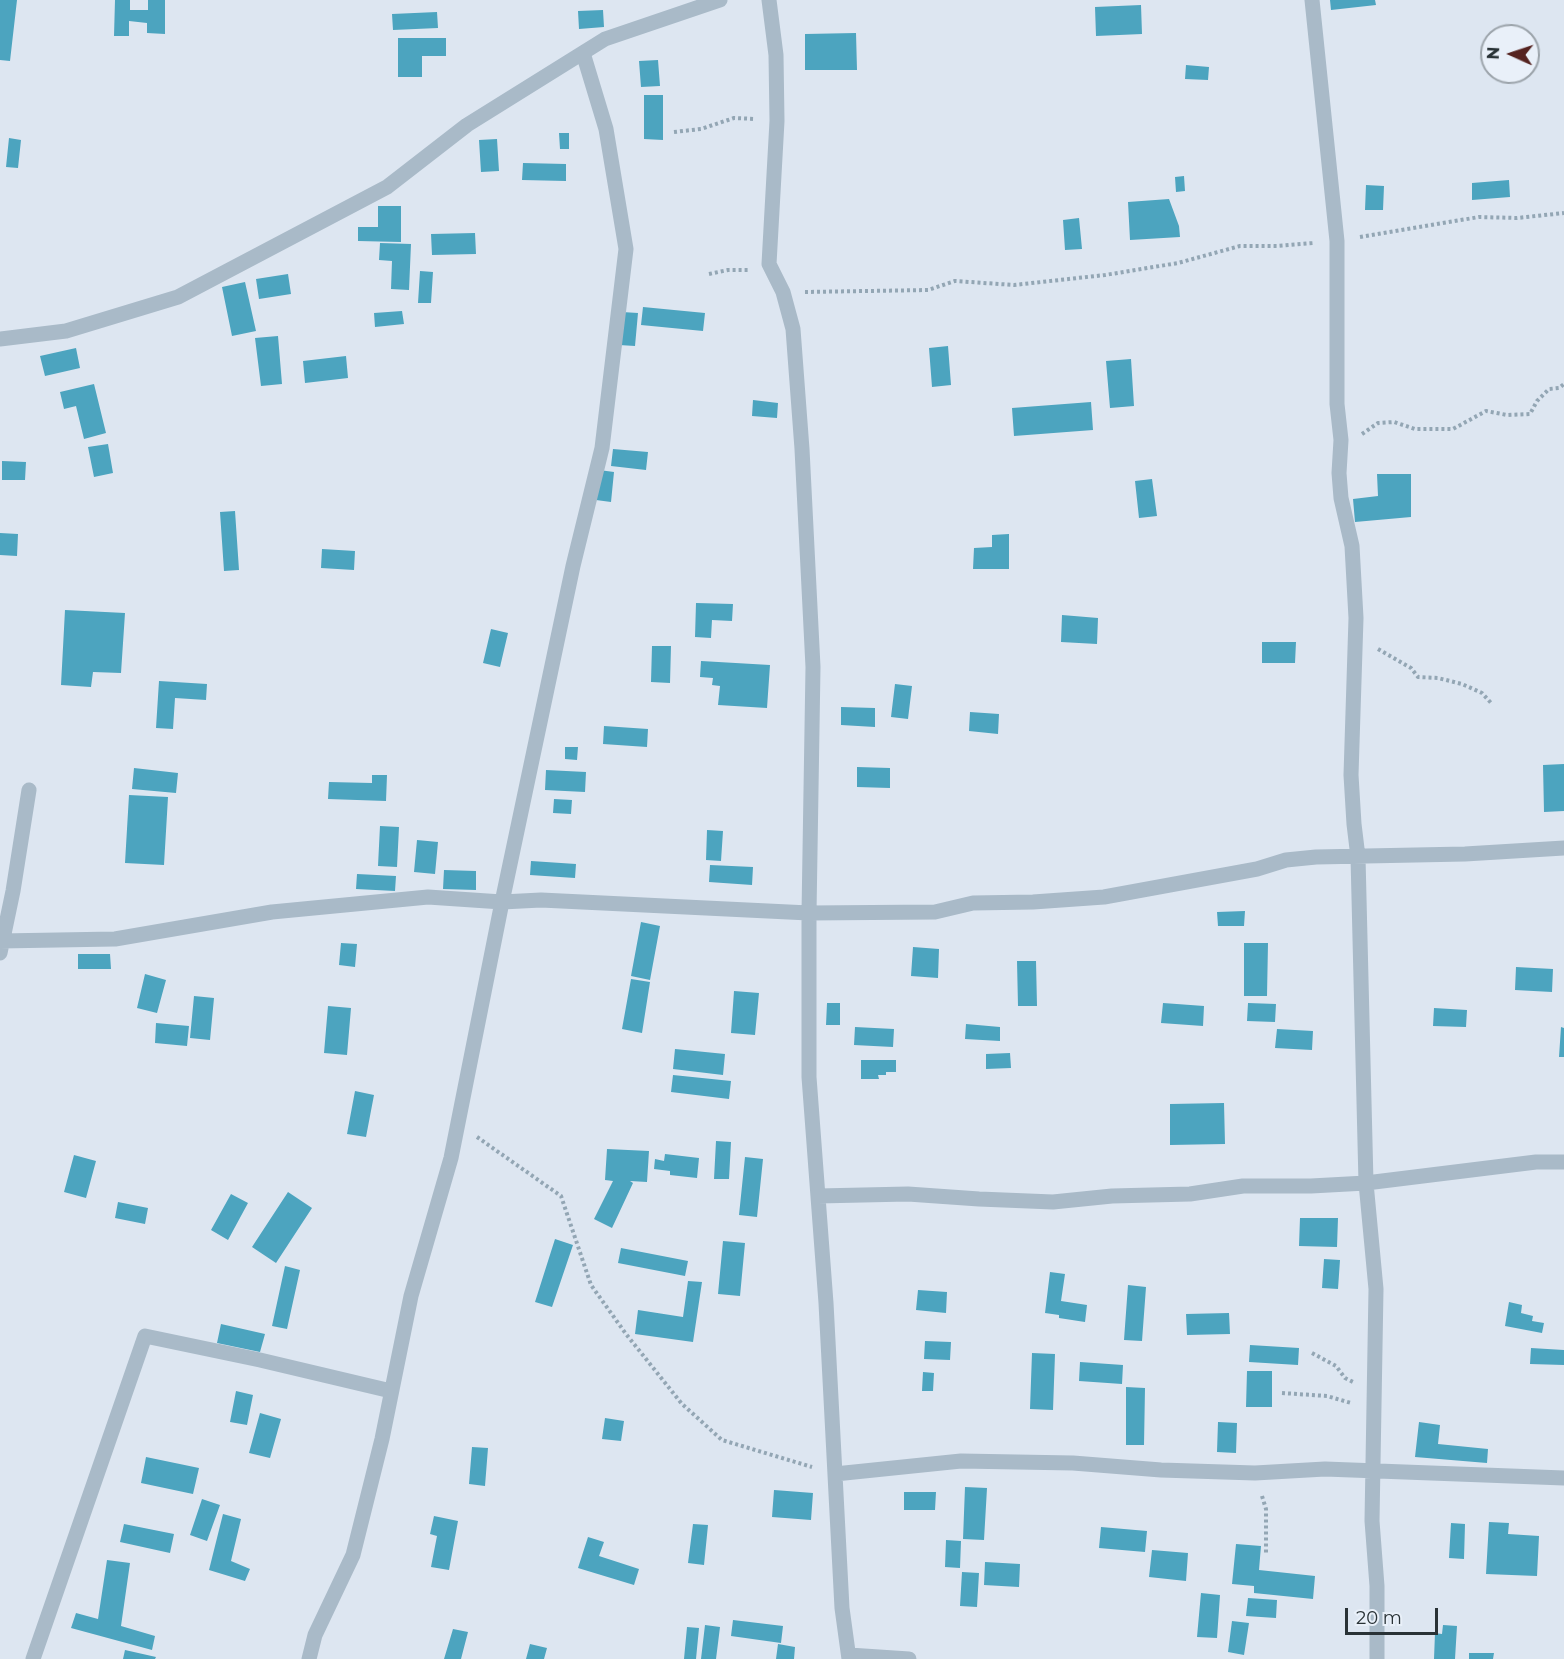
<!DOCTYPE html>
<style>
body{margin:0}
#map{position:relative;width:1564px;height:1659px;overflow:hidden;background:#dde6f1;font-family:Montserrat,sans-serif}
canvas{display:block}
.north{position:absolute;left:1480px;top:24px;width:60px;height:60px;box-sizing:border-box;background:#e9f0f9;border:2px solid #9ca4ab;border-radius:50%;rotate:273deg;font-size:16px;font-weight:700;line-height:24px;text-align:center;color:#293236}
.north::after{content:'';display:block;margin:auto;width:21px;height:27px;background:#552320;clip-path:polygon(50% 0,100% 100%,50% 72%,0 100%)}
.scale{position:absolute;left:1345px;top:1608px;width:93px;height:27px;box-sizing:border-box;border:3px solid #293236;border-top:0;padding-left:8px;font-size:18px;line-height:21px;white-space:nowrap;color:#293236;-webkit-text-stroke:4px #e9f0f9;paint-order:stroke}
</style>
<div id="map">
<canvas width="1564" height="1659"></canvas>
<div class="north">N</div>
<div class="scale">20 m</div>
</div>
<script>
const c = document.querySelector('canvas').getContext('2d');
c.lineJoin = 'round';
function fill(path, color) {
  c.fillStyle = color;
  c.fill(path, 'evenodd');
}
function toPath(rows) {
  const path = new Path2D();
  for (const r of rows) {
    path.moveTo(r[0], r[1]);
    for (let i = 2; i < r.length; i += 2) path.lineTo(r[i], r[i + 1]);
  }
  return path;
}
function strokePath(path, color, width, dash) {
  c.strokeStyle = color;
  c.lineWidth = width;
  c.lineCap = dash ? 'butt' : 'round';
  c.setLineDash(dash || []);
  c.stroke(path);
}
const building = toPath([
 [0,0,17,0,10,61,0,60],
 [115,0,130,0,130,10,148,10,148,0,165,0,165,34,147,33,147,23,129,21,129,36,114,36],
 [1330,0,1375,0,1376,5,1331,10],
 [1141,5,1142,34,1096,36,1095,7],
 [603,10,604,27,579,29,578,11],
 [437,12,438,28,393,30,392,14],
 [856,33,857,70,805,70,805,34],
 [398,38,446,38,446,56,422,56,422,77,398,77],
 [658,60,660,86,641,87,639,61],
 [1186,65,1209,67,1208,80,1185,79],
 [644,95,663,95,663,140,644,139],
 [559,133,569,133,569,149,560,149],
 [9,138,21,140,18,168,6,167],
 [497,139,499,171,481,172,479,140],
 [523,163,566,164,566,181,522,180],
 [1184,176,1185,191,1176,192,1175,177],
 [1509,180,1510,197,1472,200,1472,183],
 [1366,185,1384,186,1383,210,1365,210],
 [1169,199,1179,226,1180,237,1130,240,1128,202],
 [378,206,401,206,401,242,358,241,358,227,378,227],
 [1079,218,1082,249,1065,250,1063,220],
 [475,233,476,254,432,255,431,234],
 [380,243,411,244,409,290,391,289,392,261,379,260],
 [420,271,433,272,431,303,418,303],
 [288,274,291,294,259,299,256,279],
 [245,282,256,331,232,336,222,287],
 [643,307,705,313,703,331,641,325],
 [402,311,404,324,375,327,374,313],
 [622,312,638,313,635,346,619,345],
 [278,336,282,384,261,386,255,338],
 [948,346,951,385,932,387,929,348],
 [76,348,80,368,45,376,40,356],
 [346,356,348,378,305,383,303,361],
 [1131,359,1134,406,1110,408,1106,361],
 [94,384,106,433,84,439,76,406,64,409,60,392],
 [753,400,778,403,777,418,752,416],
 [1091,402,1093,430,1014,436,1012,408],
 [108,444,113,473,94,477,88,447],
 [613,449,648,452,646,470,611,466],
 [2,461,26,462,25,480,2,480],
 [599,470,614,472,611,502,596,500],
 [1377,474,1411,474,1411,517,1355,522,1353,499,1378,496],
 [1152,479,1157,516,1139,518,1135,481],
 [235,511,239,570,224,571,220,512],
 [0,533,18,534,17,556,0,555],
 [1009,534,1009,569,973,569,974,548,992,547,992,535],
 [322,549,355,551,354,570,321,568],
 [696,603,733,604,732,621,712,620,711,638,695,637],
 [65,610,125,613,121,673,93,672,91,687,61,685],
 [1062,615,1098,618,1097,644,1061,642],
 [491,629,508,633,500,667,483,663],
 [1262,642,1296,642,1295,663,1262,663],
 [652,646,671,646,670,683,651,682],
 [701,661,770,665,767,708,718,705,720,686,712,685,713,678,700,677],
 [159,681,207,684,206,700,175,698,173,729,156,728],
 [895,684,912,686,908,719,891,717],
 [841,707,875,708,875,727,841,725],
 [970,712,999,714,998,734,969,731],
 [604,726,648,729,647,747,603,744],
 [565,747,578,747,577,760,565,759],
 [1564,764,1564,811,1544,812,1543,765],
 [857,767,890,768,890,788,857,787],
 [134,768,178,773,176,793,132,789],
 [546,770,586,772,585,792,545,790],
 [372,775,387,775,386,801,328,799,329,782,372,783],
 [129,795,168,797,164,865,125,863],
 [554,799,572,800,571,814,553,813],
 [380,826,399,827,397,867,378,866],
 [707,830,723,831,721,861,706,860],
 [417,840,438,842,435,874,414,872],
 [531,861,576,864,575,878,530,875],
 [710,865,753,867,752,885,709,882],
 [444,870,476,871,476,890,443,889],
 [357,874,396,876,395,891,356,889],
 [1245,911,1244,926,1218,926,1217,912],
 [641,922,660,926,650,980,631,976],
 [341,943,357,944,355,967,339,965],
 [1244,943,1268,943,1267,996,1244,996],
 [913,947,939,949,938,978,911,976],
 [78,954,110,954,111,969,78,969],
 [1017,961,1036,961,1037,1006,1018,1006],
 [1516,967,1553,969,1552,992,1515,990],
 [145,974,166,980,157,1013,137,1008],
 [631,979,650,982,642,1033,622,1029],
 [734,991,759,993,755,1035,731,1033],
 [194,996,214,998,210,1040,190,1038],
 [827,1003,840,1003,840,1025,826,1025],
 [1163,1003,1204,1006,1203,1026,1161,1023],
 [1248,1003,1276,1004,1275,1022,1247,1021],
 [328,1006,351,1008,347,1055,324,1053],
 [1434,1008,1467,1010,1466,1027,1433,1026],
 [156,1023,189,1026,187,1046,155,1043],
 [966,1024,1000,1027,1000,1041,965,1039],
 [855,1027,894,1029,893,1047,854,1045],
 [1561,1027,1564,1028,1564,1057,1559,1057],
 [1277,1029,1313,1031,1312,1050,1275,1048],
 [675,1049,725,1054,723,1075,673,1069],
 [1010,1053,1011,1068,986,1069,986,1054],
 [861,1060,896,1060,896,1072,886,1072,886,1075,878,1075,879,1079,861,1079],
 [673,1075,731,1081,729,1099,671,1092],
 [355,1091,374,1095,366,1137,347,1134],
 [1224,1103,1225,1144,1170,1145,1170,1104],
 [716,1141,731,1142,729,1179,714,1179],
 [607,1149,649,1151,647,1182,630,1181,633,1183,612,1228,594,1219,613,1181,605,1180],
 [665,1154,699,1158,697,1178,670,1175,670,1171,654,1169,655,1159,664,1161],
 [74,1155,96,1161,86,1198,64,1192],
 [745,1157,763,1159,757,1217,739,1215],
 [288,1192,312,1208,276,1263,252,1247],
 [231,1194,248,1203,228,1240,211,1230],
 [118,1202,148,1208,145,1224,115,1218],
 [1300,1218,1338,1218,1337,1247,1299,1246],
 [555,1239,573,1245,552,1307,535,1302],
 [723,1241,745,1243,740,1296,718,1294],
 [621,1248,688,1261,685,1276,618,1263],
 [1324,1259,1340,1260,1338,1289,1322,1288],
 [285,1266,300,1270,287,1329,272,1326],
 [1050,1272,1065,1274,1061,1301,1087,1305,1085,1322,1059,1318,1059,1315,1045,1313],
 [688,1281,702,1282,693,1342,635,1334,638,1310,683,1317],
 [1128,1285,1146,1287,1142,1341,1124,1340],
 [918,1290,947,1292,946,1313,916,1310],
 [1509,1302,1522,1305,1521,1313,1533,1316,1532,1321,1544,1323,1542,1333,1505,1326],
 [1229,1313,1230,1334,1187,1335,1186,1314],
 [221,1324,265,1334,260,1352,217,1343],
 [925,1341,951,1342,950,1360,924,1359],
 [1250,1345,1299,1348,1298,1365,1249,1362],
 [1531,1348,1564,1350,1564,1365,1530,1364],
 [1032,1353,1055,1354,1053,1410,1030,1409],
 [1080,1362,1123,1365,1122,1384,1079,1381],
 [1247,1371,1272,1371,1272,1407,1246,1407],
 [923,1372,934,1373,933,1391,922,1391],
 [1126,1387,1145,1388,1144,1445,1126,1445],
 [236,1391,253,1395,247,1425,230,1422],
 [260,1413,281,1419,270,1458,249,1453],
 [605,1418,624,1421,621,1441,602,1439],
 [1218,1422,1237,1423,1236,1453,1217,1452],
 [1419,1422,1440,1425,1438,1444,1488,1449,1487,1463,1415,1457],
 [472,1447,488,1448,485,1486,469,1484],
 [146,1457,199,1468,193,1494,141,1483],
 [965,1487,987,1488,984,1540,963,1539],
 [774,1490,813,1493,811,1520,772,1517],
 [904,1492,936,1492,935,1510,904,1510],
 [202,1499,220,1505,207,1541,190,1535],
 [223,1514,241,1519,231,1561,250,1569,245,1581,209,1570],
 [434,1516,458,1521,449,1570,431,1567,437,1536,430,1534],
 [1489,1522,1509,1523,1508,1534,1539,1536,1537,1576,1486,1574],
 [1451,1523,1465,1524,1464,1559,1449,1558],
 [124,1524,174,1534,170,1553,120,1542],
 [693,1524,708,1525,704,1565,688,1563],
 [1101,1527,1147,1531,1145,1552,1099,1548],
 [588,1537,604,1542,599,1556,639,1569,634,1585,578,1568],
 [946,1540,961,1541,960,1568,945,1567],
 [1236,1544,1261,1546,1259,1570,1315,1576,1313,1599,1254,1593,1254,1586,1232,1584],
 [1152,1550,1188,1553,1186,1581,1149,1577],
 [107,1560,130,1563,121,1626,155,1636,152,1650,71,1628,76,1613,98,1619],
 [985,1562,1020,1564,1019,1587,984,1585],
 [962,1572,979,1573,977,1607,960,1606],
 [1201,1593,1220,1595,1217,1638,1197,1637],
 [1248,1598,1277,1600,1276,1618,1246,1616],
 [733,1620,783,1626,781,1643,731,1636],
 [1232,1621,1249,1623,1244,1655,1228,1652],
 [705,1625,720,1627,716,1659,701,1659],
 [1443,1625,1457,1626,1455,1659,1434,1659,1435,1633,1442,1634],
 [687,1627,699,1628,696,1659,684,1659],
 [453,1629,468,1632,461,1659,444,1659],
 [530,1644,547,1648,544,1659,526,1659],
 [778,1644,795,1647,794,1659,776,1659],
 [125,1650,156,1657,155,1659,123,1659],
 [1469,1653,1494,1653,1493,1659,1469,1659]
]);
const path = toPath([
 [674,132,701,129,734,118,755,119],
 [1360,237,1479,217,1517,218,1564,213],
 [709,274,728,270,749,270],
 [805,292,928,290,955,281,1014,285,1105,275,1178,263,1240,246,1277,246,1314,243],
 [1362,434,1378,423,1394,422,1415,429,1453,429,1486,411,1507,415,1530,414,1537,401,1549,389,1559,388,1564,384],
 [1378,649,1411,668,1418,677,1438,678,1462,684,1482,693,1492,704],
 [477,1137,561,1196,591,1285,626,1334,682,1404,722,1440,812,1467],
 [1312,1353,1336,1366,1345,1378,1353,1382],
 [1282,1393,1327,1396,1351,1403],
 [1262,1496,1266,1509,1266,1554]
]);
const minor = toPath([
 [769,0,776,55,777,121,769,264,783,292,793,329,802,449,813,667,809,913,809,1077,826,1303,842,1608,849,1659],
 [1312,0,1337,241,1337,404,1341,440,1339,473,1341,498,1352,546,1356,618,1351,775,1354,824,1358,857,1366,1183,1376,1289,1372,1521,1377,1586,1377,1659],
 [0,339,66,331,178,297,387,187,467,125,605,39,720,0],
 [0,941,115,939,272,912,428,897,502,902,541,900,809,913,935,912,973,903,1033,902,1104,897,1257,869,1286,860,1316,857,1465,854,1564,848],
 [0,953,13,891,29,790],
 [818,1196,908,1194,979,1199,1053,1202,1112,1196,1190,1194,1243,1186,1311,1186,1366,1183,1536,1162,1564,1162],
 [835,1474,961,1461,1073,1463,1161,1470,1255,1473,1325,1469,1564,1478],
 [849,1655,909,1659],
 [33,1659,145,1336,260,1360,391,1391],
 [309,1659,315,1635,353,1555,382,1439,411,1296,451,1158,502,902,573,566,602,448,626,249,606,129,583,53]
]);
fill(building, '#4ca4bf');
strokePath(path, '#93a6b4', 4, [3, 3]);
strokePath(minor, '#a9bac8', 15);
</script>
